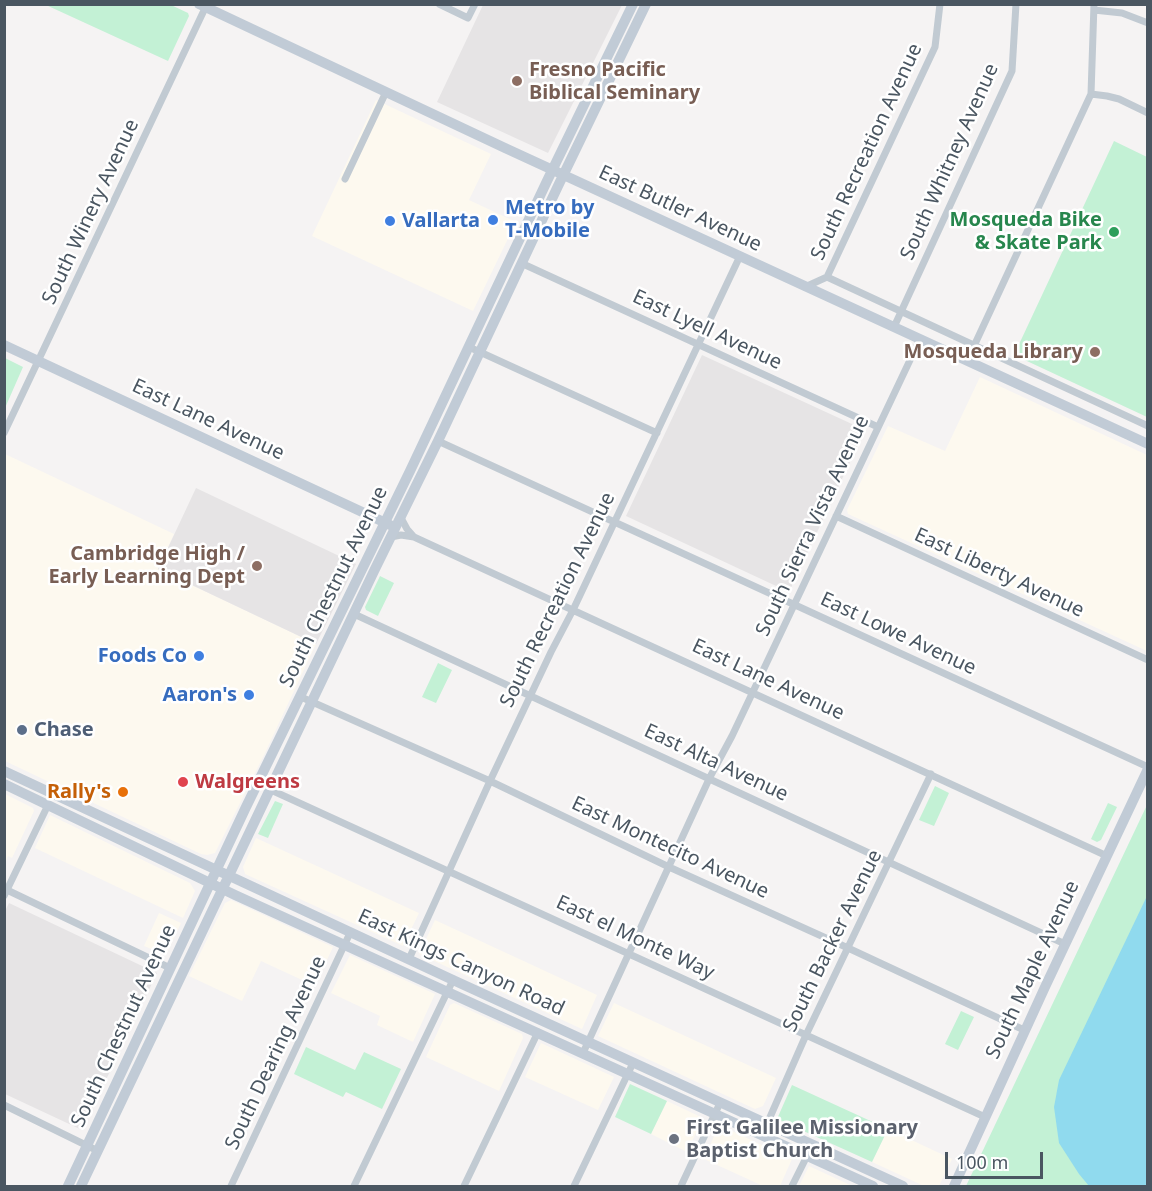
<!DOCTYPE html>
<style>
body{margin:0}
#map{position:relative;width:1152px;height:1191px;overflow:hidden;background:#f5f3f3;font-family:"Noto Sans",sans-serif}
canvas{display:block}
.frame{position:absolute;inset:0;border:6px solid #4a5661;pointer-events:none}
.scale{position:absolute;left:945px;top:1152px;width:98px;height:27px;box-sizing:border-box;border:3px solid #4a5661;border-top:0;padding-left:8px;font-size:18px;line-height:21px;white-space:nowrap;color:#4a5661;-webkit-text-stroke:4px #fff;paint-order:stroke}
</style>
<div id="map">
<canvas width="1152" height="1191"></canvas>
<div class="frame"></div>
<div class="scale">100 m</div>
</div>
<script>
const c = document.querySelector('canvas').getContext('2d');
c.lineJoin = 'round';
function fill(path, color) {
  c.fillStyle = color;
  c.fill(path, 'evenodd');
}
function toPath(rows) {
  const path = new Path2D();
  for (const r of rows) {
    path.moveTo(r[0], r[1]);
    for (let i = 2; i < r.length; i += 2) path.lineTo(r[i], r[i + 1]);
  }
  return path;
}
function strokePath(path, color, width, dash) {
  c.strokeStyle = color;
  c.lineWidth = width;
  c.lineCap = dash ? 'butt' : 'round';
  c.setLineDash(dash || []);
  c.stroke(path);
}
function label(font, color, halo, rows, align = 'center') {
  c.font = font + ' "Noto Sans",sans-serif';
  c.lineWidth = 5;
  c.setLineDash([]);
  c.textBaseline = 'middle';
  c.strokeStyle = halo;
  c.fillStyle = color;
  for (const [text, x, y, turn = 0] of rows) {
    c.save();
    c.translate(x, y);
    c.rotate((+turn || 0) * Math.PI / 180);
    c.textAlign = isNaN(turn) ? turn : align;
    if (halo) c.strokeText(text, 0, 0);
    c.fillText(text, 0, 0);
    c.restore();
  }
}
const commercial = toPath([
 [376,100,491,154,469,200,516,222,473,311,312,236],
 [980,377,1147,455,1147,651,848,514,847,510,888,426,945,451],
 [5,454,174,534,158,569,316,644,264,755,215,853,207,855,201,854,5,761],
 [5,794,33,808,34,811,12,858,8,856,5,864],
 [50,815,190,883,195,891,183,918,35,848],
 [256,838,419,913,403,946,245,874,243,867],
 [231,900,333,947,315,986,261,961,242,1001,189,976,225,903],
 [159,913,181,923,166,955,144,946],
 [435,920,597,995,582,1029,419,954],
 [350,955,435,994,413,1042,377,1025,380,1016,331,993],
 [454,1003,522,1034,523,1038,499,1091,426,1057,450,1005],
 [614,1003,776,1078,763,1106,755,1109,598,1036],
 [541,1043,614,1077,598,1110,525,1077],
 [667,1101,703,1118,687,1152,651,1134],
 [719,1125,792,1159,780,1186,763,1186,704,1159],
 [888,1129,952,1159,939,1186,924,1186,872,1162],
 [809,1166,850,1185,851,1186,799,1186]
]);
const education = toPath([
 [483,5,622,5,548,153,437,102],
 [702,355,865,430,789,592,626,516],
 [196,488,356,564,316,644,158,569],
 [9,903,157,973,82,1130,5,1094,4,913]
]);
const green = toPath([
 [46,5,171,5,188,13,189,16,168,61],
 [1114,141,1147,157,1147,417,1014,355],
 [5,358,23,367,5,408],
 [380,576,394,583,378,616,366,610,365,607],
 [438,663,452,670,436,703,422,697],
 [935,786,949,793,934,826,919,820],
 [275,801,283,804,268,838,258,834],
 [1108,803,1117,807,1101,840,1097,842,1091,839],
 [1147,805,1147,1186,966,1186,1013,1087],
 [961,1011,974,1017,958,1050,945,1044],
 [306,1047,355,1070,364,1052,401,1069,382,1109,346,1092,343,1097,294,1074],
 [630,1084,667,1101,651,1134,615,1117],
 [792,1085,888,1129,872,1162,777,1119]
]);
const water = toPath([
 [1147,896,1147,1186,1089,1186,1079,1174,1059,1143,1054,1107,1059,1080]
]);
const street = toPath([
 [439,4,468,18,475,4],
 [1094,10,1122,13,1148,23],
 [1091,94,1107,96,1119,99,1148,113],
 [345,179,386,92],
 [521,263,878,427],
 [827,277,1148,426],
 [827,277,935,47,940,4],
 [805,287,827,277],
 [894,327,1012,71,1016,4],
 [974,346,1091,94,1094,4],
 [469,347,657,433],
 [4,433,207,4],
 [438,441,1148,767],
 [836,516,1148,660],
 [401,518,407,529,414,537],
 [391,537,401,535,414,537,1107,856],
 [354,614,1065,944],
 [301,697,490,781,669,867,848,948,1024,1030],
 [271,790,985,1117],
 [7,890,170,968],
 [4,896,48,805],
 [409,959,490,781,551,652,573,610,740,256],
 [583,1053,710,777,732,736,920,339],
 [4,1105,98,1151],
 [767,1124,806,1035,931,774],
 [231,1186,350,933],
 [354,1186,453,980],
 [464,1186,538,1032],
 [574,1186,633,1063],
 [681,1186,720,1103],
 [792,1186,808,1154]
]);
const secondary = toPath([
 [199,4,505,148,1148,444],
 [4,345,390,525],
 [4,771,453,980,903,1186],
 [4,784,235,895,873,1186],
 [68,1186,246,807,410,471,547,181,633,4],
 [81,1186,374,571,438,441,558,186,646,4],
 [954,1186,1045,987,1148,769]
]);
const markers = [
 [517,81,6,"#8d6e63"],
 [493,220,6,"#3f7fe0"],
 [390,221,6,"#3f7fe0"],
 [1114,232,6,"#2e9e5b"],
 [1095,352,6,"#8d6e63"],
 [257,566,6,"#8d6e63"],
 [199,656,6,"#3f7fe0"],
 [249,695,6,"#3f7fe0"],
 [22,730,6,"#5c6f8a"],
 [183,782,6,"#e0444e"],
 [123,792,6,"#e8710a"],
 [674,1139,6,"#6b7280"]
];
const educationNames = [
 ["Fresno Pacific",529,70,"left"],
 ["Biblical Seminary",529,93,"left"],
 ["Mosqueda Library",1083,352],
 ["Cambridge High /",245,554],
 ["Early Learning Dept",245,577]
];
const streetNames = [
 ["South Recreation Avenue",867,152,-65],
 ["South Whitney Avenue",950,162,-66],
 ["East Butler Avenue",680,209,25],
 ["South Winery Avenue",91,212,-65],
 ["East Lyell Avenue",707,330,25],
 ["East Lane Avenue",208,420,25],
 ["South Sierra Vista Avenue",813,526,-65],
 ["East Liberty Avenue",999,573,25],
 ["South Chestnut Avenue",334,587,-64],
 ["South Recreation Avenue",558,600,-64],
 ["East Lowe Avenue",898,634,25],
 ["East Lane Avenue",768,680,25],
 ["East Alta Avenue",716,763,25],
 ["East Montecito Avenue",670,848,25],
 ["East el Monte Way",635,938,25],
 ["South Backer Avenue",833,941,-64],
 ["East Kings Canyon Road",461,963,25],
 ["South Maple Avenue",1033,970,-65],
 ["South Chestnut Avenue",124,1026,-65],
 ["South Dearing Avenue",276,1053,-65]
];
const shopNames = [
 ["Metro by",505,208],
 ["T-Mobile",505,231],
 ["Vallarta",402,221],
 ["Foods Co",187,656,"right"],
 ["Aaron's",237,695,"right"]
];
const leisureNames = [
 ["Mosqueda Bike",1102,220],
 ["& Skate Park",1102,243]
];
const serviceNames = [
 ["Chase",34,730]
];
const healthNames = [
 ["Walgreens",195,782]
];
const foodNames = [
 ["Rally's",111,792]
];
const worshipNames = [
 ["First Galilee Missionary",686,1128],
 ["Baptist Church",686,1151]
];
fill(commercial, '#fdf9ef');
fill(education, '#e6e4e5');
fill(green, '#c3f1d5');
fill(water, '#90daee');
strokePath(street, '#c1cad2', 7);
strokePath(secondary, '#c1cbd6', 10);
for (const [x, y, r, color] of markers) {
  const dot = new Path2D();
  dot.arc(x, y, r, 0, 2 * Math.PI);
  c.fillStyle = color;
  c.fill(dot);
  strokePath(dot, '#fff', 2);
}
label('bold 20px', '#785e54', '#fff', educationNames, 'right');
label('20px', '#4a5661', '#fff', streetNames);
label('bold 20px', '#366cbe', '#fff', shopNames, 'left');
label('bold 20px', '#27864d', '#fff', leisureNames, 'right');
label('bold 20px', '#4e5e75', '#fff', serviceNames, 'left');
label('bold 20px', '#be3a42', '#fff', healthNames, 'left');
label('bold 20px', '#c56008', '#fff', foodNames, 'right');
label('bold 20px', '#5b616d', '#fff', worshipNames, 'left');
</script>
